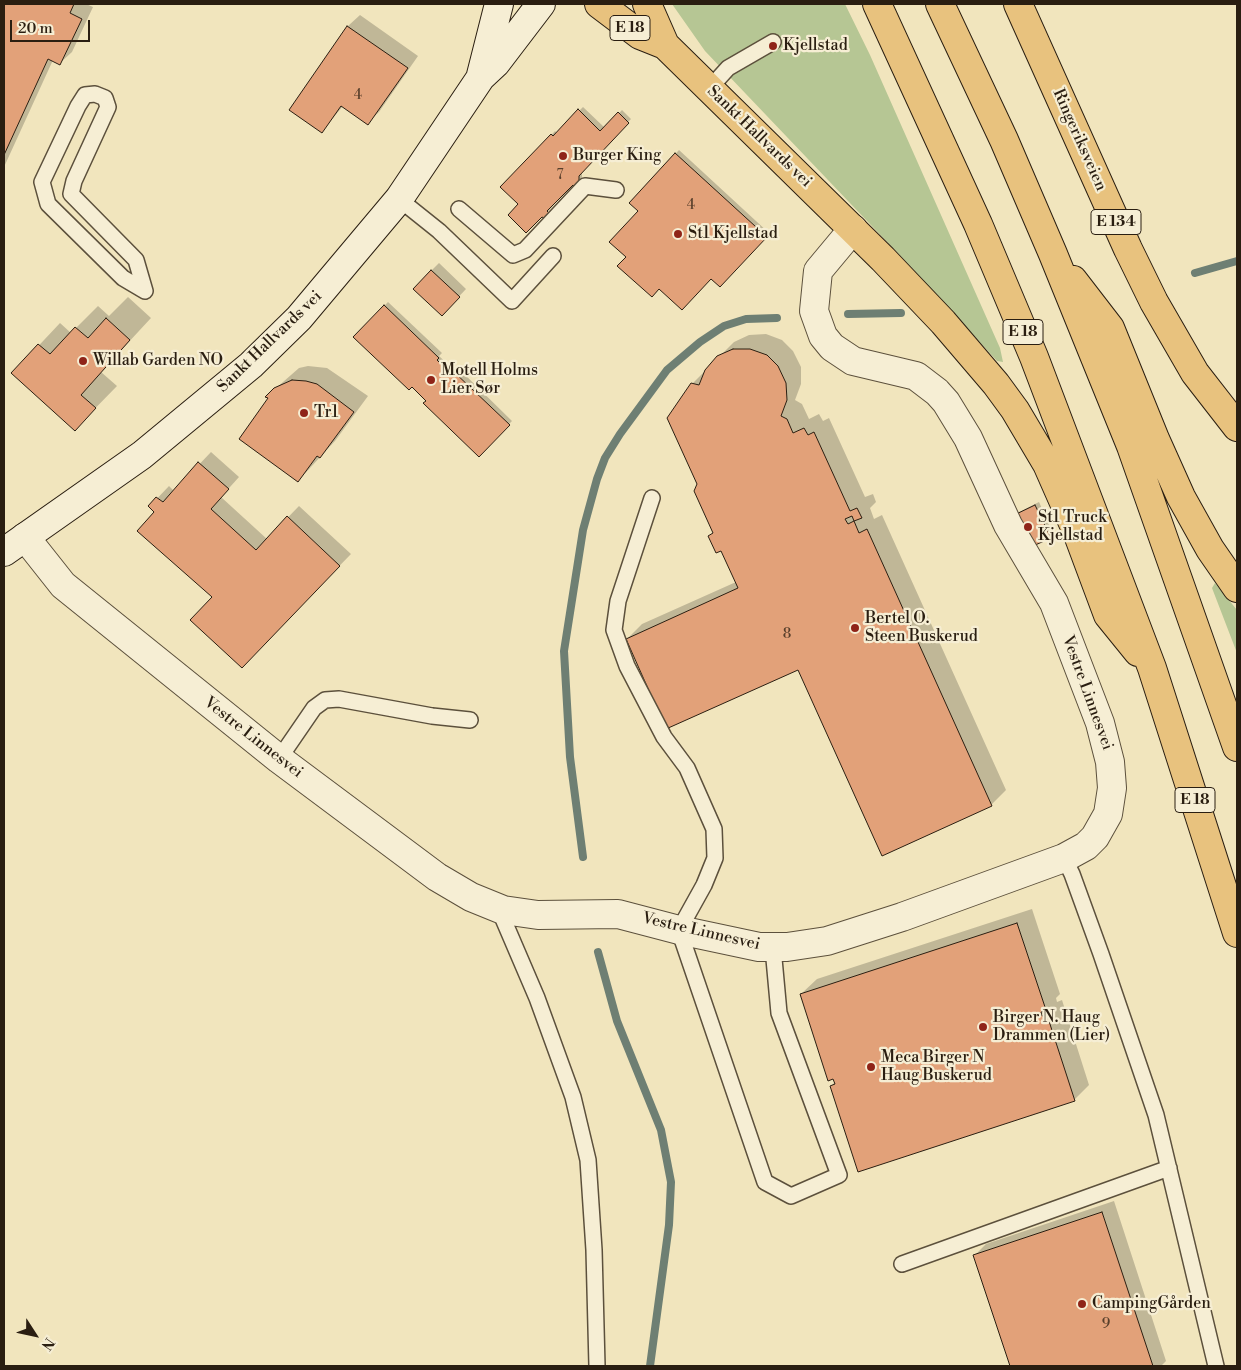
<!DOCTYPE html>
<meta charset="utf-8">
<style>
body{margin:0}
#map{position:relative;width:1241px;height:1370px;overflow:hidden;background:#f1e5bd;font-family:"Libre Bodoni",serif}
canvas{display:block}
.frame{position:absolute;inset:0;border:5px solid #2a1e11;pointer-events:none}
.north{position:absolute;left:10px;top:1310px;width:50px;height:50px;-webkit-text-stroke:4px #f6eed4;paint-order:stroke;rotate:125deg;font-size:14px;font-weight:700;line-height:20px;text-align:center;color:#2a1e11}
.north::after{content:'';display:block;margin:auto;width:18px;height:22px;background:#2a1e11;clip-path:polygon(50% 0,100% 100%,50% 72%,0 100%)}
.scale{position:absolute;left:10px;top:20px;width:80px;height:22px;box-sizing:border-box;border:2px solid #2a1e11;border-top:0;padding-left:6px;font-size:15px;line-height:18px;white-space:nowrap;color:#2a1e11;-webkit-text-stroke:4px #f6eed4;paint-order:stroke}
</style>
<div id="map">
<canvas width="1241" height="1370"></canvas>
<div class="frame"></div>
<div class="north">N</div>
<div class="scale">20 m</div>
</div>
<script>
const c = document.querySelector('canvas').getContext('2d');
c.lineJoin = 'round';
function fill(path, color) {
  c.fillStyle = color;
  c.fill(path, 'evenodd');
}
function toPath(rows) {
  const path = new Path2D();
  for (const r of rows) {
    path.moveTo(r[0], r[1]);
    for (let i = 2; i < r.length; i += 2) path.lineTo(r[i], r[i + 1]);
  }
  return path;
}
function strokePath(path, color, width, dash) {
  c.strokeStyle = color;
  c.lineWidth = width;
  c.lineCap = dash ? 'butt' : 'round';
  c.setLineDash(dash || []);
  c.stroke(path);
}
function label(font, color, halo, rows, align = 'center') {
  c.font = font + ' "Libre Bodoni",serif';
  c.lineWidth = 4.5;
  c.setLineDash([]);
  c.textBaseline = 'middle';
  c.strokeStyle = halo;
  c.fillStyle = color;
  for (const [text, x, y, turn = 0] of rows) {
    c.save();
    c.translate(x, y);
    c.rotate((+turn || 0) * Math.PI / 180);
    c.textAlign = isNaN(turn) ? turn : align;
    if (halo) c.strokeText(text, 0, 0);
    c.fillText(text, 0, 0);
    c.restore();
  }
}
const green = toPath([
 [672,4,845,4,870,55,1000,348,1003,362,997,361,909,265,705,51],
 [1215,583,1237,610,1237,653,1212,588]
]);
const shadow = toPath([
 [4,4,86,4,93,7,72,52,60,63,53,60,4,167],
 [360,15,418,56,379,112,367,123,343,106,322,131,291,109,348,26],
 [583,107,605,128,622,110,631,119,582,171,582,177,575,185,573,183,544,216,520,204,502,187,555,131,557,133],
 [679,150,769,233,720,286,711,277,627,257,639,211,630,203],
 [439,263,466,289,449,307,431,271],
 [128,297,151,318,101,372,117,386,75,429,13,373,60,323,71,333,98,306,109,316],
 [388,302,442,353,439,356,455,371,458,368,512,421,479,455,428,401,355,337],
 [766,334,782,340,793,351,801,367,801,384,795,400,802,404,809,419,819,414,823,421,829,418,865,497,873,494,876,502,870,508,874,519,882,515,1006,790,991,805,799,668,627,639,642,624,736,582,721,549,709,536,714,532,699,484,692,384,734,342,749,335],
 [308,366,327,368,368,396,335,441,298,481,267,396,299,368],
 [211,452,239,477,221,497,267,539,299,506,351,554,242,666,213,597,150,506,169,486,174,491],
 [1039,502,1053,533,1050,537,1013,515],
 [1032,909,1060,994,1056,998,1057,1002,1062,1000,1089,1085,1074,1100,831,1086,835,1082,801,994,817,979],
 [1114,1201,1166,1361,1161,1366,1011,1366,975,1255,986,1244]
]);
const stream = toPath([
 [1195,273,1237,261],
 [848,314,901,313],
 [583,857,570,757,564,651,583,530,597,479,605,458,620,434,667,370,700,342,724,326,746,319,777,318],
 [598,952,617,1021,661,1130,671,1182,669,1225,650,1366]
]);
const building = toPath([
 [4,4,74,4,70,13,82,19,60,65,48,59,4,155,4,4],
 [347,26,408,68,368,125,341,106,322,133,289,110,347,26],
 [578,109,600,131,618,112,629,123,579,176,579,182,575,187,573,185,547,211,549,213,544,218,542,217,526,233,508,215,518,204,500,187,551,134,553,136,578,109],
 [675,153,767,237,720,287,711,279,682,310,659,289,652,297,617,266,626,257,609,242,638,211,629,203,675,153],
 [431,270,460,297,442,316,413,289,431,270],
 [384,305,439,358,437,360,451,374,453,371,510,425,479,457,423,403,426,401,412,387,409,390,353,337,384,305],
 [106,318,130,340,81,395,96,408,75,431,11,373,38,344,50,354,75,327,88,338,106,318],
 [733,349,750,349,767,355,778,366,786,383,787,400,781,416,787,419,793,433,804,428,808,435,814,432,850,511,857,508,862,518,854,521,852,516,845,519,848,524,854,521,859,533,867,529,992,806,882,856,798,670,666,729,626,639,738,588,721,551,716,553,708,536,713,533,694,491,697,484,667,418,691,383,699,385,705,370,717,356,733,349],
 [292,380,306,381,317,384,354,412,320,458,317,456,298,482,239,439,268,398,265,397,274,388,292,380],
 [198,462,229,489,211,509,256,550,287,516,340,566,242,668,190,620,212,597,137,531,154,512,148,506,156,497,163,502,198,462],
 [1035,505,1051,538,1024,550,1008,518,1035,505],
 [1017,923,1046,1010,1041,1012,1042,1016,1047,1015,1075,1101,858,1172,830,1086,835,1084,833,1079,828,1081,800,994,1017,923],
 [1102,1212,1153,1366,1010,1366,973,1255,1102,1212]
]);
const lane = toPath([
 [709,89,728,68,773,42],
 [95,94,105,98,108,107,74,181,71,194,136,260,145,291,123,278,48,204,42,182,78,106,85,95,95,94],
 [399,199,439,231,512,301,553,256],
 [459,209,513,255,525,250,585,186,616,190],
 [652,498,618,601,614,630,627,666,664,737,687,768,714,829,715,858,704,885,679,930,765,1182,791,1196,839,1175,779,1013,773,948],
 [279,759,314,708,325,700,339,699,432,716,470,720],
 [1064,858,1072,874,1101,954,1156,1115,1216,1366],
 [503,910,504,921,537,998,573,1097,588,1160,594,1250,597,1366],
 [902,1264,1169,1168]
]);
const street = toPath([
 [25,537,63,585,279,759,437,877,471,897,503,910,538,915,618,914,679,930,759,947,787,947,827,941,902,917,1064,858,1086,846,1095,837,1108,814,1112,788,1110,762,1100,723,1054,603,1008,525,968,438,946,402,937,392,916,376,853,361,832,347,823,336,814,311,818,271,853,229]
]);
const secondary = toPath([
 [481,75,499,4],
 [4,552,142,455,251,365,299,318,399,199,481,77,496,63,541,4]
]);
const highway = toPath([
 [599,4,640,35,665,45],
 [647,4,665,45,883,259,943,322,996,384,1015,410,1047,464,1077,532,1108,615,1138,652],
 [877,4,978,224,1034,357,1152,668,1237,933],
 [940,4,1004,140,1053,254,1131,446,1237,747],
 [1018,4,1128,249,1154,302,1195,373,1237,427],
 [1073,280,1110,328,1155,439,1181,497,1210,549,1237,588]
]);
const markers = [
 [773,46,5,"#8f2418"],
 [563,156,5,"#8f2418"],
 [678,234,5,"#8f2418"],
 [83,361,5,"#8f2418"],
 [431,380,5,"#8f2418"],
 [304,413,5,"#8f2418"],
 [1028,527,5,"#8f2418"],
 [855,628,5,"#8f2418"],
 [983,1027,5,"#8f2418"],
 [871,1067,5,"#8f2418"],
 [1082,1304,5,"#8f2418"]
];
const numberNames = [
 ["4",358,96],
 ["7",560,176],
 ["4",691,206],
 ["8",787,635],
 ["9",1106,1325]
];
const shields = [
 [630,28,40],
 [1116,222,50],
 [1023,332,40],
 [1195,800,40]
];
const shieldNames = [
 ["E 18",630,28],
 ["E 134",1116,222],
 ["E 18",1023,332],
 ["E 18",1195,800]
];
const poiNames = [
 ["Kjellstad",783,46],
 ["Burger King",573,156],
 ["St1 Kjellstad",688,234],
 ["Willab Garden NO",93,361],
 ["Motell Holms",441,371],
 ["Lier Sør",441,389],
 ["Tr1",314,413],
 ["St1 Truck",1038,518],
 ["Kjellstad",1038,536],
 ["Bertel O.",865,619],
 ["Steen Buskerud",865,637],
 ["Birger N. Haug",993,1018],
 ["Drammen (Lier)",993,1036],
 ["Meca Birger N",881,1058],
 ["Haug Buskerud",881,1076],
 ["CampingGården",1092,1304]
];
const streetNames = [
 ["Sankt Hallvards vei",759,137,44],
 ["Ringeriksveien",1079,140,66],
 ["Sankt Hallvards vei",270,342,-44],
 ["Vestre Linnesvei",1087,693,70],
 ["Vestre Linnesvei",253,738,38],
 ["Vestre Linnesvei",701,932,13]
];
fill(green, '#b6c694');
fill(shadow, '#0003');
strokePath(stream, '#6e7f73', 8);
fill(building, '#e2a179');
strokePath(building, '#2a1e11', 1);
strokePath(lane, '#5c503c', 18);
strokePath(street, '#5c503c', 30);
strokePath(secondary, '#2a1e11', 30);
strokePath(highway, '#2a1e11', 30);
strokePath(lane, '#f6eed4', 15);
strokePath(street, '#f6eed4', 28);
strokePath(secondary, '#f6eed4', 28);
strokePath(highway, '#e8c27e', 28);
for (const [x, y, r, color] of markers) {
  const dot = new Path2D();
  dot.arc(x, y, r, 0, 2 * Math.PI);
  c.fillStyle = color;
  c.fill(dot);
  strokePath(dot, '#f6eed4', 2);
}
label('14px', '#583f2b', null, numberNames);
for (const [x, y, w] of shields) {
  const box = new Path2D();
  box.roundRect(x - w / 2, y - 12.5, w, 25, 4);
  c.fillStyle = '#f6eed4';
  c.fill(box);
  strokePath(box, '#2a1e11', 1);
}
label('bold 15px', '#2a1e11', null, shieldNames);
label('16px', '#2a1e11', '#f6eed4', poiNames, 'left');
label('16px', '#2a1e11', '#f6eed4', streetNames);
</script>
